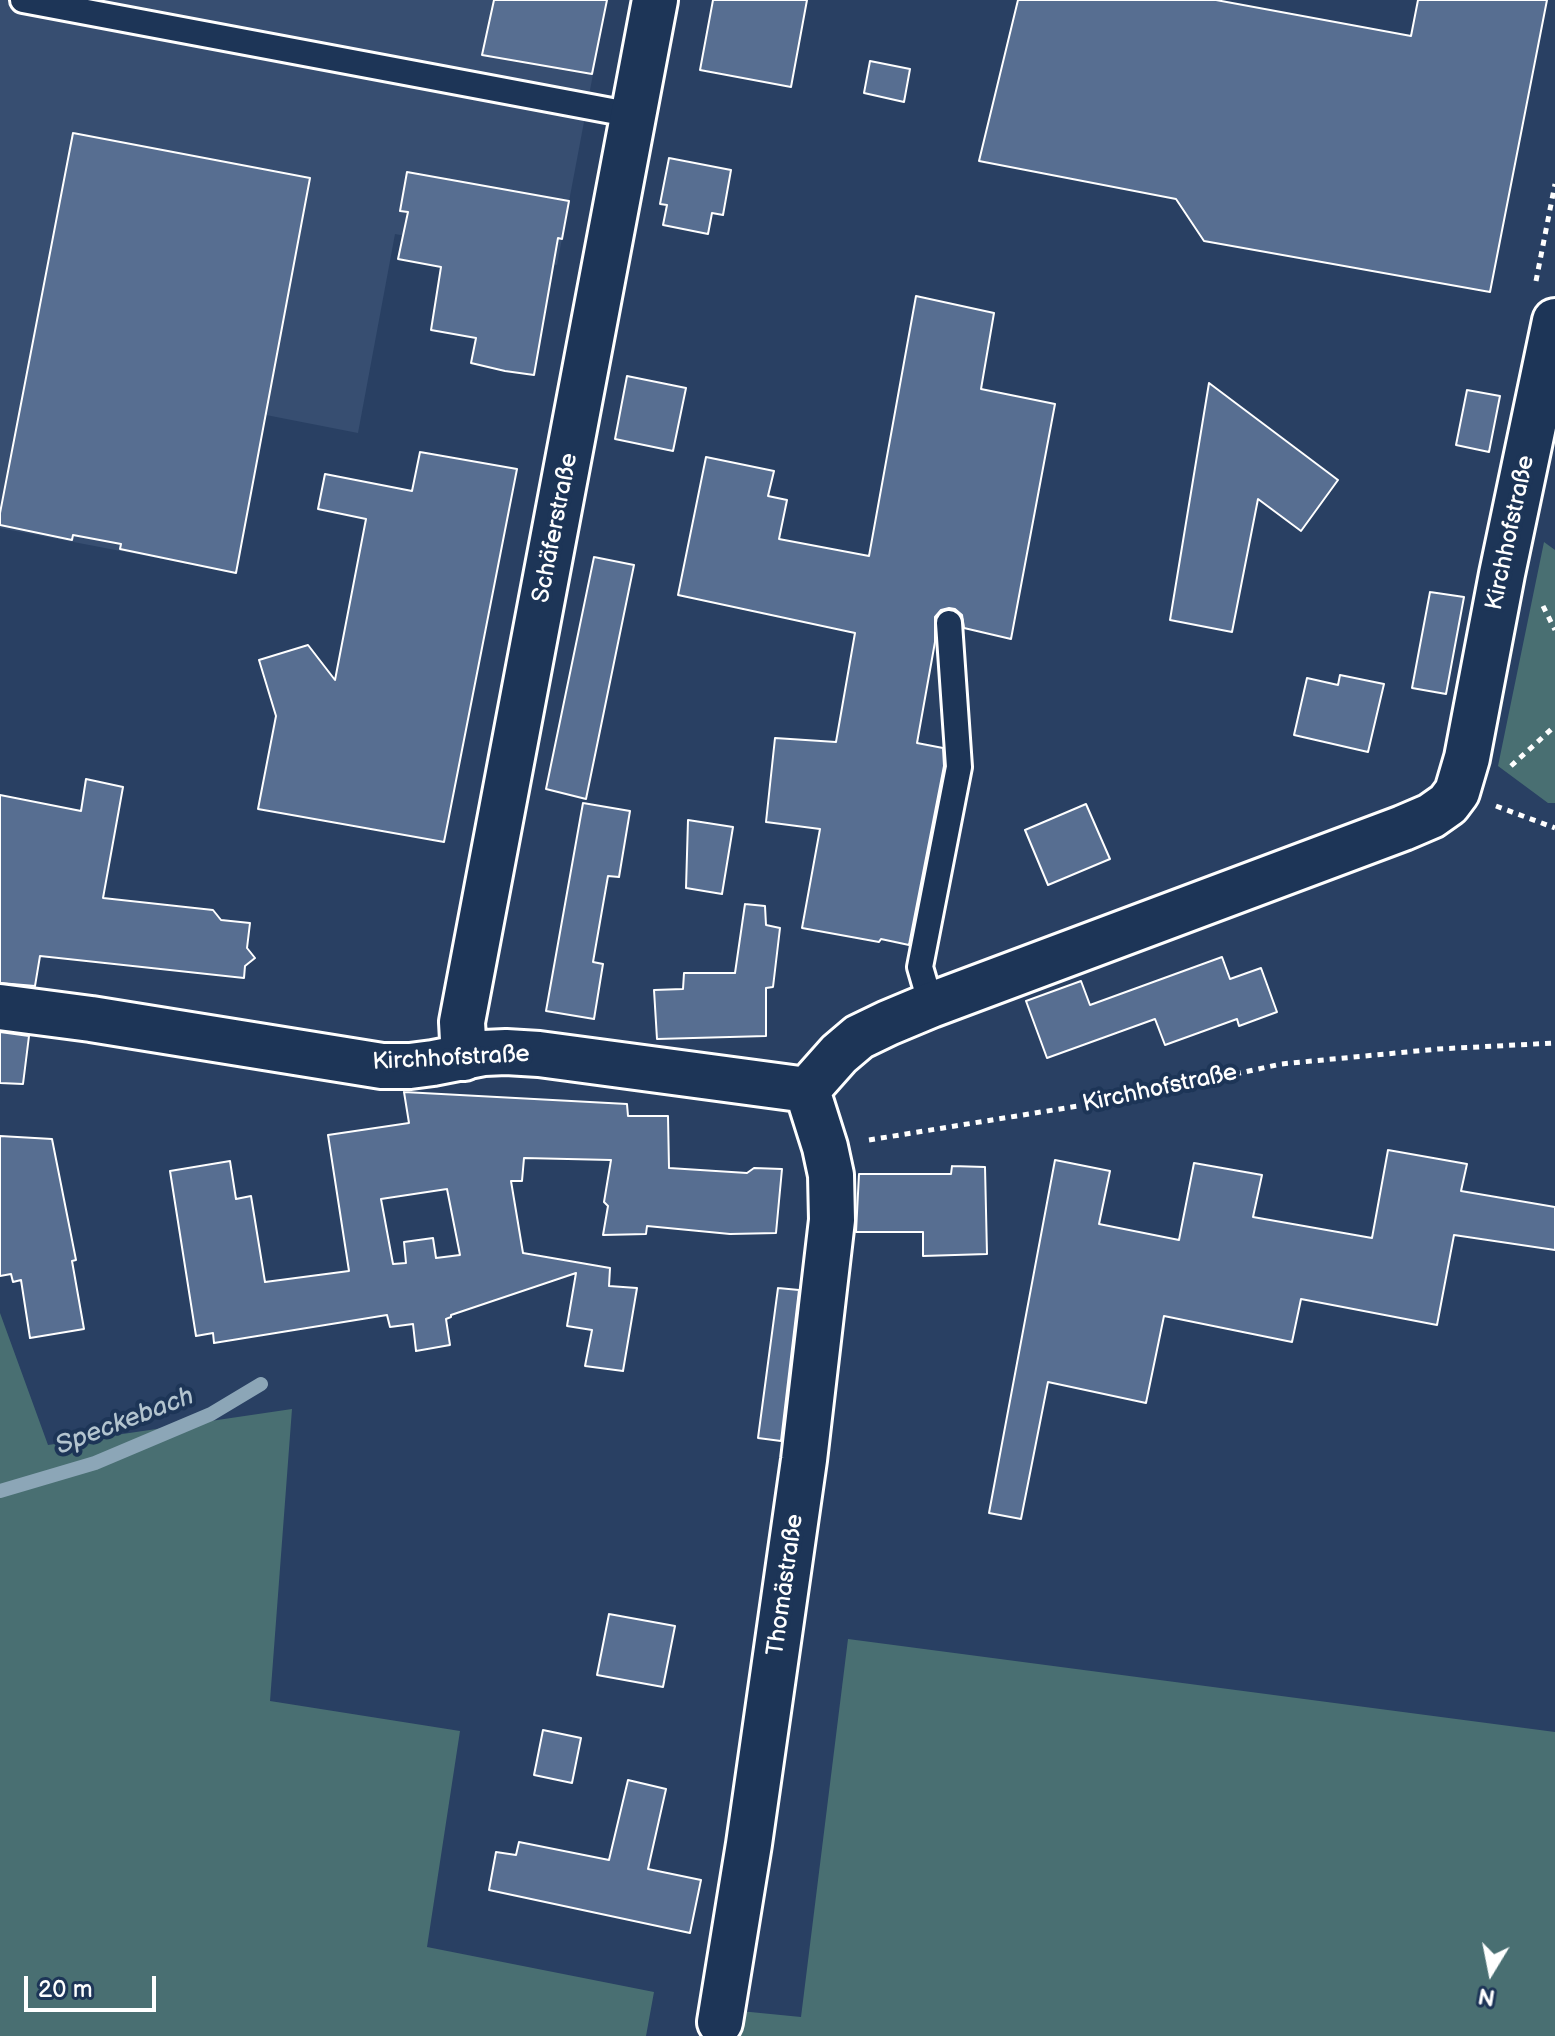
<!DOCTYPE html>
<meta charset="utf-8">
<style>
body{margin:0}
#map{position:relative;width:1555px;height:2036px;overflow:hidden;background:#294063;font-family:"Balsamiq Sans",sans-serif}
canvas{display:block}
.north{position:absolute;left:1451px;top:1932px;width:80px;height:80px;-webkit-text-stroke:6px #1d3557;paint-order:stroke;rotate:190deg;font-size:22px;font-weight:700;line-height:32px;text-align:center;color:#fff}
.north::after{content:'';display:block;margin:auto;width:28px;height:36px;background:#fff;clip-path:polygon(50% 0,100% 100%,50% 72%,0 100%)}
.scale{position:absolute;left:24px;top:1976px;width:132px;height:36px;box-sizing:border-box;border:4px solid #fff;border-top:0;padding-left:10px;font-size:24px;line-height:28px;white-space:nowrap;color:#fff;-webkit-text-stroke:6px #1d3557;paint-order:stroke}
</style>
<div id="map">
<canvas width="1555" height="2036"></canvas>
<div class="north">N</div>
<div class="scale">20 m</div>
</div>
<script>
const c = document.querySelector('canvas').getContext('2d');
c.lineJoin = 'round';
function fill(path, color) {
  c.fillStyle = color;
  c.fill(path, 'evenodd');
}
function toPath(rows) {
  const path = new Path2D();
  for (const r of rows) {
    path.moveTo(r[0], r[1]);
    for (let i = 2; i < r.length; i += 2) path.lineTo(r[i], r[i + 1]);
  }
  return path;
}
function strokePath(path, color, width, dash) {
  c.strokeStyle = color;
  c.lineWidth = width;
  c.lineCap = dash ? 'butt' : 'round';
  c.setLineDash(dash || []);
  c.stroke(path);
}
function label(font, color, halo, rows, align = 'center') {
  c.font = font + ' "Balsamiq Sans",sans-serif';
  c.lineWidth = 8;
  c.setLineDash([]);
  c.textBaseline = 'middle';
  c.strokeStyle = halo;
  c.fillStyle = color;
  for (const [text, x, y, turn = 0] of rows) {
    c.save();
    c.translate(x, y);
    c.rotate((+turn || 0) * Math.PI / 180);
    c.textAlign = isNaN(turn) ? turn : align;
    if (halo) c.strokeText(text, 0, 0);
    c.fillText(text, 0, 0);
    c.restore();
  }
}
const built = toPath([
 [0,0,607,0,557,265,395,234,358,433,266,415,236,573,0,528]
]);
const green = toPath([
 [1544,542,1555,550,1555,803,1548,803,1498,766],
 [0,1313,48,1445,292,1409,270,1701,460,1731,427,1947,654,1992,646,2036,0,2036],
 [848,1639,1555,1732,1555,2036,734,2036,740,2011,801,2017]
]);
const stream = toPath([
 [0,1491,95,1463,211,1414,261,1384]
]);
const building = toPath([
 [494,0,607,0,592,74,482,55,494,0],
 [713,0,807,0,791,87,700,70,713,0],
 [1018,0,1216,0,1411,36,1418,0,1547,0,1490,292,1204,241,1176,199,979,161,1018,0],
 [870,61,910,69,904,102,864,93,870,61],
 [73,133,310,178,236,573,120,549,121,544,73,535,72,540,0,525,0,513,73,133],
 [669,158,731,170,723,215,712,213,708,234,663,225,667,205,660,204,669,158],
 [407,172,569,201,562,239,558,238,534,375,505,371,471,363,476,338,431,330,441,267,398,259,408,212,400,211,407,172],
 [916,296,994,313,981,389,1055,404,1011,639,964,628,962,615,955,609,949,608,941,610,935,617,935,642,917,743,943,748,944,766,909,945,881,939,879,942,802,928,820,829,766,822,775,738,836,742,855,633,678,595,706,457,774,471,768,496,787,500,779,539,869,556,916,296],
 [627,376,686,388,673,451,615,439,627,376],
 [1209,383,1338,480,1301,531,1258,499,1232,632,1170,620,1209,383],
 [1467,390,1500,396,1489,452,1456,445,1467,390],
 [420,452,517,469,444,842,258,809,276,716,259,660,308,645,335,680,366,519,318,509,325,474,412,491,420,452],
 [594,557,634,565,586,799,546,789,594,557],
 [1430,592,1464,597,1446,694,1412,688,1430,592],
 [1340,675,1384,684,1368,752,1294,735,1307,678,1338,685,1340,675],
 [86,779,123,787,103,898,213,910,221,920,250,923,247,948,255,958,245,966,244,978,40,956,35,986,0,983,0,795,81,811,86,779],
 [583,803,630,811,619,877,608,876,593,962,603,964,594,1019,546,1011,583,803],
 [1086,804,1110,859,1048,885,1025,830,1086,804],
 [688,820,733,827,722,894,686,888,688,820],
 [745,904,765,906,766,925,780,928,773,987,766,988,766,1036,657,1039,654,990,683,989,684,973,735,973,745,904],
 [1222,957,1230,979,1261,968,1277,1012,1239,1026,1237,1019,1165,1045,1155,1019,1047,1058,1026,1001,1081,981,1090,1005,1222,957],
 [0,1032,29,1036,23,1084,0,1083,0,1032],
 [404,1092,627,1104,628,1116,668,1116,669,1168,747,1173,754,1168,782,1169,776,1233,730,1234,647,1226,646,1234,603,1235,608,1206,604,1202,611,1160,524,1158,522,1181,511,1181,523,1253,610,1268,609,1286,637,1288,623,1371,585,1366,592,1330,567,1326,576,1273,451,1315,451,1317,446,1319,450,1345,416,1351,413,1324,390,1327,387,1315,214,1343,213,1333,196,1336,170,1171,230,1161,236,1199,251,1196,265,1282,349,1271,328,1135,409,1123,404,1092],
 [447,1189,460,1255,436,1258,433,1238,404,1242,406,1263,393,1264,381,1199,447,1189],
 [0,1136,52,1139,76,1260,72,1261,84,1329,30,1338,21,1280,13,1282,11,1274,0,1276,0,1136],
 [1388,1150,1467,1164,1461,1191,1555,1207,1555,1250,1454,1235,1437,1325,1301,1299,1292,1342,1164,1316,1146,1403,1048,1382,1021,1519,989,1513,1055,1160,1110,1171,1099,1224,1179,1240,1194,1163,1262,1175,1253,1217,1372,1238,1388,1150],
 [952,1166,985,1167,987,1254,923,1256,923,1232,856,1232,859,1174,951,1174,952,1166],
 [778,1288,799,1290,781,1441,758,1438,778,1288],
 [609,1614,675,1626,663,1687,597,1675,609,1614],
 [543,1730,581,1738,572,1783,534,1775,543,1730],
 [628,1780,666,1789,648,1869,701,1880,690,1933,489,1890,496,1852,516,1855,519,1842,609,1860,628,1780]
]);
const path = toPath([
 [1536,281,1555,184],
 [1543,606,1555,630],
 [1511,766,1555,726],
 [1496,806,1555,828],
 [869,1140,1121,1099,1281,1064,1438,1049,1555,1043]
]);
const lane = toPath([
 [23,0,633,115],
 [931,1005,920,967,959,767,949,623]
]);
const street = toPath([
 [0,1007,91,1019,382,1066,410,1066,433,1063,484,1053,506,1052,539,1054,807,1090],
 [464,1058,462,1022,655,0],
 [807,1090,839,1054,859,1037,888,1023,931,1005,1403,828,1431,816,1448,804,1457,792,1467,758,1502,574,1555,321],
 [720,2022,749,1844,804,1460,832,1220,831,1175,825,1147,807,1090]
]);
const streetNames = [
 ["Schäferstraße",556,528,-79],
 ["Kirchhofstraße",1511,533,-78],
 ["Kirchhofstraße",451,1059,-3],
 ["Kirchhofstraße",1160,1089,-12],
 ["Thomästraße",786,1585,-82]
];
const waterNames = [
 ["Speckebach",125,1422,-21]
];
fill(built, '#374e71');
fill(green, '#496f72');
strokePath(stream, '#8ca6b7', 14);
fill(building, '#576e91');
strokePath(building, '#fff', 2);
strokePath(lane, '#fff', 30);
strokePath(street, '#fff', 50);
strokePath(path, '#fff', 5, [6, 6]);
strokePath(lane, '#1d3557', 24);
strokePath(street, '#1d3557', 44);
label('24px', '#fff', '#1d3557', streetNames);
label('italic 26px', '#b3c4cf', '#1d3557', waterNames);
</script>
